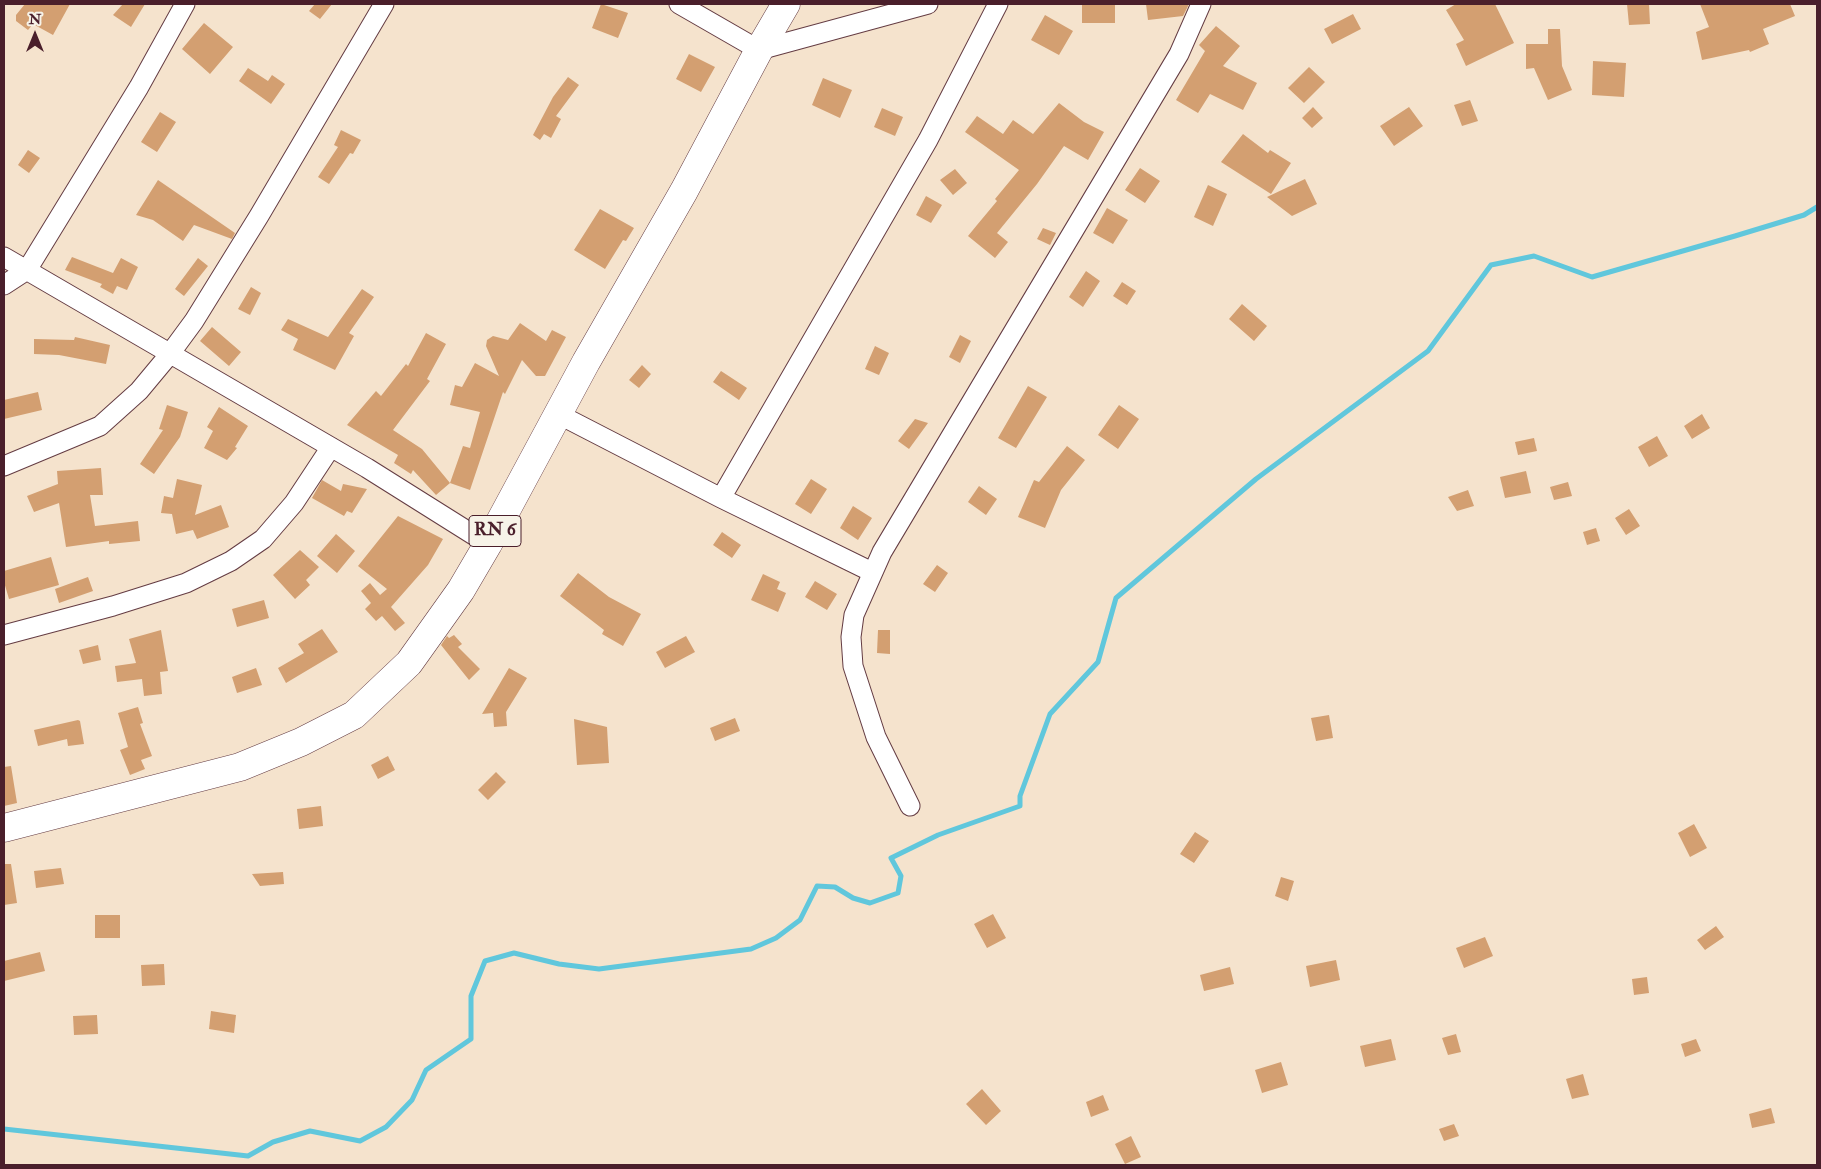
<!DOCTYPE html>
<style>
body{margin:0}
#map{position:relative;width:1821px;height:1169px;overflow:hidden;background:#f5e3cd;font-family:"IM FELL Double Pica",serif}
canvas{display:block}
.frame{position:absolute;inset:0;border:5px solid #4a1f2b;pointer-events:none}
.north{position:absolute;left:10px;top:10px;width:50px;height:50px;-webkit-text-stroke:4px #f7f3e8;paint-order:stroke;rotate:0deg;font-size:14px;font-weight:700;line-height:20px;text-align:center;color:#4a1f2b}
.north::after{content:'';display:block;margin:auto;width:18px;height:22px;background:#4a1f2b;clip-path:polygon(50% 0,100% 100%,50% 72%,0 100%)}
</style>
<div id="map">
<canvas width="1821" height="1169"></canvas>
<div class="frame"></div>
<div class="north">N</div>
</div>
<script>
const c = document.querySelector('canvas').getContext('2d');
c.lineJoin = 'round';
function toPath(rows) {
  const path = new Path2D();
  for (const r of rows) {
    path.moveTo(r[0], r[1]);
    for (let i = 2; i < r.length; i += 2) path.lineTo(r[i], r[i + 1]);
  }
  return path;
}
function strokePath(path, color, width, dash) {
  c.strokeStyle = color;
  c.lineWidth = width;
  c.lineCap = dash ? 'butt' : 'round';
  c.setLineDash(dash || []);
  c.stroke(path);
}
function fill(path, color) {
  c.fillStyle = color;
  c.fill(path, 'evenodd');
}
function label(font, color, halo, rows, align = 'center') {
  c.font = font + ' "IM FELL Double Pica",serif';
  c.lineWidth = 4;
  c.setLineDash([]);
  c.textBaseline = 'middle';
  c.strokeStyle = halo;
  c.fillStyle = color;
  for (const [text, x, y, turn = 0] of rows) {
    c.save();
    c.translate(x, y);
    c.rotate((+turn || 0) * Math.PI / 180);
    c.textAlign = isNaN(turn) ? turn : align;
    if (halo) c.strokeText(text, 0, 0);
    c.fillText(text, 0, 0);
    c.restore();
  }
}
const stream = toPath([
 [4,1129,248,1156,273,1142,310,1131,360,1141,386,1127,412,1100,426,1070,471,1039,471,996,485,961,514,953,559,964,599,969,751,949,776,938,800,920,817,886,835,887,853,898,870,903,898,893,901,876,891,858,938,835,1020,806,1020,796,1050,714,1098,662,1116,598,1256,479,1428,351,1491,265,1534,256,1592,277,1735,236,1804,215,1817,207]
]);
const building = toPath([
 [25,4,70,4,53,35,33,24,28,30,16,21,16,15],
 [123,4,145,4,131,27,113,15],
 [315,4,332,4,320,19,309,11],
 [601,4,628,13,618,38,592,28],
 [1082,4,1115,4,1115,23,1082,23],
 [1146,4,1188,4,1188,6,1183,16,1148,20],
 [1456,4,1495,4,1514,43,1466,66,1456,44,1464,40,1446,10],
 [1627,4,1649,4,1650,24,1629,25],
 [1700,4,1790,4,1795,16,1763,29,1769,44,1750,52,1749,50,1702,60,1696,32,1709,27],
 [1353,14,1361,29,1332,44,1324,29],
 [1045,15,1073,31,1059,55,1031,40],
 [204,23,233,47,210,74,182,49],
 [1216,26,1240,46,1223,66,1257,83,1243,110,1210,94,1198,113,1176,100,1205,51,1199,45],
 [1548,29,1560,29,1562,66,1572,90,1548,100,1534,68,1526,69,1526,44,1548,44],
 [689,54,715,67,701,92,676,79],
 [1593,61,1626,63,1624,97,1592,95],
 [1309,67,1325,82,1304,103,1288,88],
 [248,68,268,81,272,75,285,84,271,104,239,81],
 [568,77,579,85,556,116,561,119,551,138,544,134,540,140,533,135,553,97],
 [823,78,852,90,840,118,812,105],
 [1470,100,1478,121,1462,126,1454,105],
 [1059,103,1084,122,1104,132,1088,160,1064,146,1037,184,997,233,1008,242,995,258,968,236,977,225,979,226,977,225,997,201,995,199,1019,170,965,132,977,116,1003,134,1013,120,1033,134],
 [1313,107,1323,118,1312,128,1302,118],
 [1409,107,1423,126,1394,146,1380,126],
 [882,108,903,117,895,136,874,127],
 [160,112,176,122,157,152,141,142],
 [341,130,361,140,353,154,350,153,329,184,318,177,338,147,334,145],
 [1243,134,1268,153,1270,150,1291,163,1271,194,1221,162],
 [28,150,40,158,29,173,18,165],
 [1140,168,1160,181,1145,203,1125,190],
 [955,169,967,183,953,195,940,180],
 [1305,179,1317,204,1292,216,1267,197],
 [158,180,235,233,232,239,194,225,183,241,153,220,136,215],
 [1208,185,1227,194,1213,226,1194,217],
 [926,196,942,205,931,223,916,215],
 [1107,208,1128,220,1113,244,1093,233],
 [600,209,634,228,626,241,623,240,605,269,574,250],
 [1043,228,1056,233,1050,245,1037,239],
 [72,257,113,273,121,258,138,267,127,290,117,286,113,294,100,287,102,284,65,270],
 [198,258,208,266,184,296,175,289],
 [1086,271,1100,281,1083,307,1069,297],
 [1122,282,1136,291,1127,305,1113,296],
 [251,287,261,293,250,315,238,309],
 [362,289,374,297,349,333,354,336,335,370,293,350,298,339,281,330,288,319,328,337],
 [1242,304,1267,326,1254,341,1229,319],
 [520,323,546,341,552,330,566,337,545,376,536,376,522,360,505,394,503,392,470,490,450,483,463,446,470,448,480,412,450,405,455,385,462,387,475,363,499,376,486,346,487,340,493,336,508,340],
 [212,327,241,352,229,366,200,341],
 [426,333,446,344,427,379,430,381,393,430,422,449,450,483,436,495,413,470,411,474,394,463,398,455,347,425,376,391,381,396,406,364,408,366],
 [960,335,971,341,960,363,949,357],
 [75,337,110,345,106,364,59,355,34,354,34,339,74,340],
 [875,346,889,353,879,375,865,369],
 [642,365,651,374,639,388,629,380],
 [721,371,747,388,739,400,713,382],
 [1028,386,1047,397,1016,448,998,438],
 [38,392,42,410,4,419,4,400],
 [167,405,188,412,180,437,154,474,140,464,163,430,159,429],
 [1119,405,1139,419,1118,449,1098,435],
 [219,407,248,426,235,447,237,448,227,460,204,448,213,431,207,427],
 [1702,414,1710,428,1692,439,1684,426],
 [915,419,928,423,909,449,898,441],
 [1657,436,1668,456,1649,467,1638,447],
 [1534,438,1537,451,1518,455,1515,442],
 [1067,446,1085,460,1061,490,1045,528,1018,517,1034,480,1039,482],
 [101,468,103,495,90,495,95,526,138,521,140,541,109,544,109,541,66,547,59,503,34,512,27,496,58,484,57,471],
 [1526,471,1531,493,1505,498,1500,477],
 [177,479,202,485,195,515,221,505,229,527,197,539,193,530,176,534,172,514,161,513,164,496,173,498],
 [811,479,827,489,811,514,795,504],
 [322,480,341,491,343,484,367,489,352,513,347,511,344,516,312,498],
 [1568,482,1572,496,1554,500,1550,487],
 [979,486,997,499,986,515,968,502],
 [1468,490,1474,506,1457,511,1448,497],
 [853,506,872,518,858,540,840,528],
 [1629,509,1640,526,1626,535,1615,518],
 [398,516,443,539,428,565,391,607,405,623,395,631,382,616,376,621,365,609,371,603,361,591,370,583,380,595,387,589,358,566],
 [1596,528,1600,541,1587,545,1583,532],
 [722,532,741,545,732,558,713,545],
 [336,534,355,551,337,573,317,556],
 [300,550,319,567,306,580,310,585,295,599,273,575],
 [51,557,59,585,9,599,4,582,4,571],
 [937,565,948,573,935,592,923,584],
 [578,573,609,597,641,614,623,646,602,634,604,630,560,596],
 [763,574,780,582,777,589,786,593,778,612,751,600],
 [88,577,93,591,59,603,55,589],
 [815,581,837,594,827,610,805,597],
 [264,600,269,618,237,627,232,609],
 [322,629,338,652,286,683,278,668,304,653,298,644],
 [161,630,168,671,160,672,162,694,144,696,142,679,117,682,115,666,136,663,129,639],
 [878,630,890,630,890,654,877,653],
 [454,635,462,644,458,647,480,669,469,680,441,645,447,636,449,638],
 [686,636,695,652,665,668,656,652],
 [98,645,101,660,83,664,79,650],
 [256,668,262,685,237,693,232,677],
 [509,668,527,678,506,712,507,726,494,727,493,713,482,714],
 [138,707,143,723,140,724,152,756,141,760,145,769,130,775,120,750,128,747,118,713],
 [1329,715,1333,738,1316,741,1311,718],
 [735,718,740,731,715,741,710,728],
 [574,719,607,727,609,763,577,765],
 [78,720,80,721,84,744,68,746,67,739,38,746,34,730],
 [388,756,395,770,378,779,371,765],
 [11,766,17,803,4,806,4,767],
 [496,772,506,782,488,800,478,790],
 [321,806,323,826,299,829,297,809],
 [1694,824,1707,848,1690,857,1678,833],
 [1195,832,1209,841,1194,863,1180,854],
 [4,864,11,864,17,903,4,905],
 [61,868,64,884,36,888,34,871],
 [283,872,284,884,260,886,252,874],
 [1281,877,1294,881,1288,901,1275,896],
 [993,914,1006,938,987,948,974,924],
 [95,915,120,915,120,938,95,938],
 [1716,926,1724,937,1705,950,1697,940],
 [1485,937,1493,956,1464,968,1456,948],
 [40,952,45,971,4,981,4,961],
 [1336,960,1340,980,1310,987,1306,966],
 [164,964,165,985,142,986,141,965],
 [1230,967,1234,984,1204,991,1200,975],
 [1647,977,1649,993,1634,995,1632,979],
 [211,1011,236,1015,234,1033,209,1029],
 [97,1015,98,1034,74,1035,73,1016],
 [1456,1034,1461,1052,1448,1055,1442,1038],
 [1391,1039,1396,1060,1365,1067,1360,1046],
 [1696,1039,1701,1051,1685,1057,1681,1044],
 [1281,1062,1288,1085,1262,1093,1255,1070],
 [1583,1074,1589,1095,1572,1099,1566,1079],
 [982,1089,1001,1111,986,1125,966,1104],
 [1103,1095,1109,1110,1091,1117,1086,1102],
 [1771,1108,1775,1123,1752,1128,1749,1114],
 [1454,1124,1459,1136,1444,1141,1439,1129],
 [1131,1136,1141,1157,1125,1164,1115,1144]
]);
const minor = toPath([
 [679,4,759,50,928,4],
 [4,257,367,468,488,544],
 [4,285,27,270,139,87,185,4],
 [558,414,721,498,872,572],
 [4,466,100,426,139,391,169,355,194,321,259,216,384,4],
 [721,498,928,140,998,4],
 [4,635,113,606,186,583,231,561,263,539,294,503,331,447],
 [910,806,876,737,853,666,851,637,854,615,882,552,1179,54,1201,4]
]);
const primary = toPath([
 [4,828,240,767,301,742,354,715,409,663,461,590,488,544,586,362,684,191,759,50,786,4]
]);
const shields = [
 [495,531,52]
];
const shieldNames = [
 ["RN 6",495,531]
];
strokePath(stream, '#60c7dc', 5);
fill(building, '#d39f71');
strokePath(minor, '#643c43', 21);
strokePath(primary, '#643c43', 29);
strokePath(minor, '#fff', 19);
strokePath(primary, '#fff', 28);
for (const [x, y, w] of shields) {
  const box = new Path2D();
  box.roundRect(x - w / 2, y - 15.5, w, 31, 4);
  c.fillStyle = '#f7f3e8';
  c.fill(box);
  strokePath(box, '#4a1f2b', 1);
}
label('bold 18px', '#4a1f2b', null, shieldNames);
</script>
